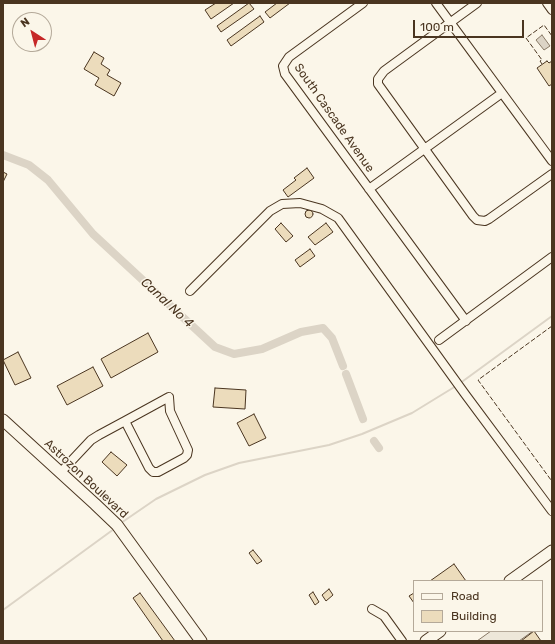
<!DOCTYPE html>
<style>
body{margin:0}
#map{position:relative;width:555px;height:644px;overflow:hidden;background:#fbf6e9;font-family:Rubik,sans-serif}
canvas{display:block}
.frame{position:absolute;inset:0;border:4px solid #4a3520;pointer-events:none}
.legend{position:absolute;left:413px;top:580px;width:130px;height:52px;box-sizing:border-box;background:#fbf6e9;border:1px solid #b4a999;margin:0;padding:5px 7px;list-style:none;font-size:12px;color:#4a3520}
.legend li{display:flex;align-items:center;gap:8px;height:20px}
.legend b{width:20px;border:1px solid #b4a999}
.north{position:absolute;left:12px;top:12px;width:40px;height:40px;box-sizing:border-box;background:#fbf6e9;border:1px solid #b4a999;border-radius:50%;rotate:324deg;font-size:11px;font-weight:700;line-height:16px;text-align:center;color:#4a3520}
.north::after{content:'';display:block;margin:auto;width:14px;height:18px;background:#c62828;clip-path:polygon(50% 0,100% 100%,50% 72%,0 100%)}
.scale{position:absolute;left:413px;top:20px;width:111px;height:18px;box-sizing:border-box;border:2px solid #4a3520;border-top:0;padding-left:5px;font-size:12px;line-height:14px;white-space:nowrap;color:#4a3520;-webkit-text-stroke:3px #fbf6e9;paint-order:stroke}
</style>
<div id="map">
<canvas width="555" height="644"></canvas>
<div class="frame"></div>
<ul class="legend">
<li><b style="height:5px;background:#fbf6e9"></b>Road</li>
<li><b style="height:11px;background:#ecdcbc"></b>Building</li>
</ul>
<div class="north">N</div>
<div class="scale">100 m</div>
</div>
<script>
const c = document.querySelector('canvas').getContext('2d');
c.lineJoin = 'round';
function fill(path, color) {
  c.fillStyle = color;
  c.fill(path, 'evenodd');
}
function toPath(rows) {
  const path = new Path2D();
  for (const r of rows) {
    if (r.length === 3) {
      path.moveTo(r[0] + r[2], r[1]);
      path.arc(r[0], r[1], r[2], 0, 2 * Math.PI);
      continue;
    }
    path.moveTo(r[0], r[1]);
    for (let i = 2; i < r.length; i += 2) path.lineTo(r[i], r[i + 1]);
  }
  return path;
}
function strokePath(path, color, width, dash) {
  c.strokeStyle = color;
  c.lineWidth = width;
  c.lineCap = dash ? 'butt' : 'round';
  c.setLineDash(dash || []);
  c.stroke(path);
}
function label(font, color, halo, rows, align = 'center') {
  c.font = font + ' Rubik,sans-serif';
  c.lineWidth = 3;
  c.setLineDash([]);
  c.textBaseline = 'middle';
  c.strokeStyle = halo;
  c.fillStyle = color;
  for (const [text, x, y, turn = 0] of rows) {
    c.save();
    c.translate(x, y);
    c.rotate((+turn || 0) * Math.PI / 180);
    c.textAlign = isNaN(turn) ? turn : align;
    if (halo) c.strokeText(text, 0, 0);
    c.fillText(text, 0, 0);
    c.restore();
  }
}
const parking = toPath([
 [491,631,533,631,519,641,477,641,491,631]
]);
const water = toPath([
 [542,35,550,46,544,50,536,40,542,35]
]);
const stream = toPath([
 [459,384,552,316],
 [121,523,156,499,205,475,239,463,329,445,362,434,412,413,456,386],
 [3,610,114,529]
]);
const canal = toPath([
 [3,155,29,165,48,180,93,234,215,347,234,354,262,349,301,332,323,328,332,338,343,366],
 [346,374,363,419],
 [374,441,379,448]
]);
const building = toPath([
 [216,3,234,3,211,19,205,10,216,3],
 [249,3,254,9,221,32,217,26,249,3],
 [277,3,290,3,270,18,265,12,277,3],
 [260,16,264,22,231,46,227,40,260,16],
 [94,52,104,58,101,64,110,70,107,75,121,83,114,96,95,85,99,78,84,69,94,52],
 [547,61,549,63,552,61,552,84,549,86,537,68,547,61],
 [307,168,314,178,288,197,283,190,296,180,294,178,307,168],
 [3,172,7,174,3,182,3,172],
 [309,214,4],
 [281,223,293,236,286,242,275,229,281,223],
 [326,223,333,232,315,245,308,237,326,223],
 [310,249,315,256,300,267,295,260,310,249],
 [148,333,158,352,111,378,101,359,148,333],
 [18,352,31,378,15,385,3,360,18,352],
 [93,367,103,386,67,405,57,386,93,367],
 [215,388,246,390,245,409,213,407,215,388],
 [254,414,266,438,249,446,237,423,254,414],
 [111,452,127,465,117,476,102,462,111,452],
 [253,550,262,561,257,564,249,553,253,550],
 [454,564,466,581,430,581,454,564],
 [329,589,333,595,326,601,322,595,329,589],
 [313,592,319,602,315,605,309,595,313,592],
 [140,593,175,641,163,641,133,598,140,593],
 [414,593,414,603,409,596,414,593],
 [534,631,541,641,521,641,534,631]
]);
const minor = toPath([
 [363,3,289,57,283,66,285,74,466,321],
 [436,3,552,161],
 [477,3,384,71,378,79,378,84,473,216,477,220,485,221,489,219,552,174],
 [547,3,552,10],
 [369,189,502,93],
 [190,291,270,211,282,204,300,203,322,209,338,218,465,394,552,511],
 [439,340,552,257],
 [60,473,91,440,99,435,125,421,169,397,170,411,188,450,187,455,184,458,158,472,153,472,149,468,125,421],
 [372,609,384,616,402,641]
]);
const major = toPath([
 [3,420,95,504,117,525,201,641],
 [510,581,552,551],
 [426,641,440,631]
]);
const fence = toPath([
 [542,64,540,61,542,60,526,38,544,25,552,36],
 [552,326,478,380,551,480,552,479]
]);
const streetNames = [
 ["South Cascade Avenue",334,118,55],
 ["Astrozon Boulevard",86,479,43]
];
const waterNames = [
 ["Canal No 4",167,303,43]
];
fill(parking, '#ede7d9');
strokePath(parking, '#887966', 1);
fill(water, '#dcd4c6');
strokePath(water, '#887966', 1);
strokePath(stream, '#dcd4c6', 2);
strokePath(canal, '#dcd4c6', 8);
fill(building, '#ecdcbc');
strokePath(building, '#4a3520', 1);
strokePath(minor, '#4a3520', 10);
strokePath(major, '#4a3520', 13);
strokePath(minor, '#fbf6e9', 8);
strokePath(major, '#fbf6e9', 11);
strokePath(fence, '#4a3520', 1, [5, 2]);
label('12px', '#4a3520', '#fbf6e9', streetNames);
label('italic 13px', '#4a3520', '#fbf6e9', waterNames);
</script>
